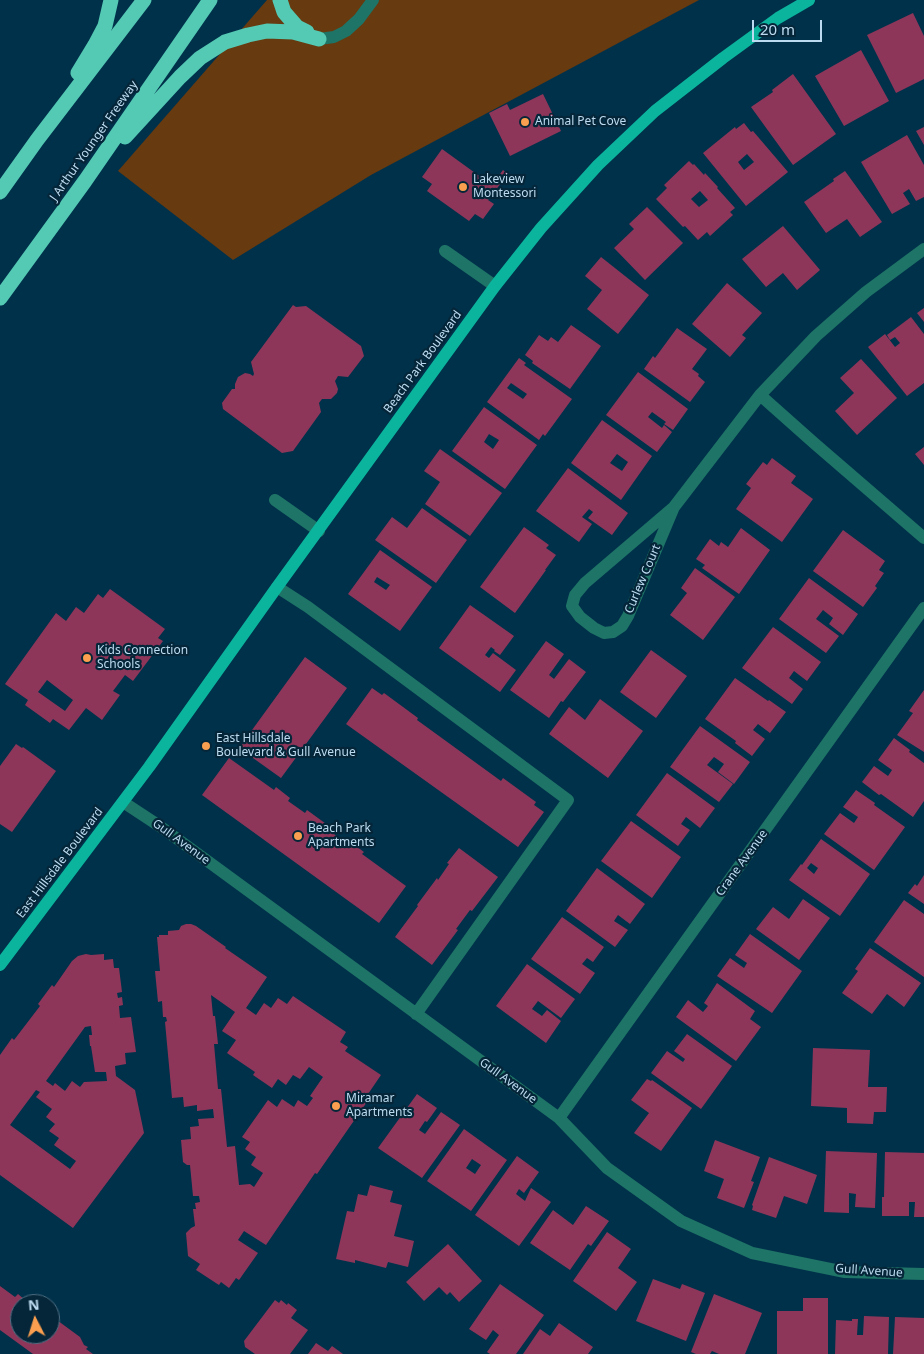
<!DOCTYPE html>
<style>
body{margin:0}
#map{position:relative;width:924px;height:1354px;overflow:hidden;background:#00314b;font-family:"Noto Sans",sans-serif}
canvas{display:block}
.north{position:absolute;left:10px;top:1294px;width:50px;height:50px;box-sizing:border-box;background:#052639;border:1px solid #4f6e82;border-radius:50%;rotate:355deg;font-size:14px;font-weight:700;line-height:20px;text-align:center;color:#bddbf0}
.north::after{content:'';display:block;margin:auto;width:18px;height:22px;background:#fa9f4f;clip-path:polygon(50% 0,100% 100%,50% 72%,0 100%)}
.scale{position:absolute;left:752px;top:20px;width:70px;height:22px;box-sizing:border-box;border:2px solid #bddbf0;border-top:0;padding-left:6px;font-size:15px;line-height:18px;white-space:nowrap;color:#bddbf0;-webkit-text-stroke:4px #052639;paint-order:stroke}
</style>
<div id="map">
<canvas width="924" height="1354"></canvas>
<div class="north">N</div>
<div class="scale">20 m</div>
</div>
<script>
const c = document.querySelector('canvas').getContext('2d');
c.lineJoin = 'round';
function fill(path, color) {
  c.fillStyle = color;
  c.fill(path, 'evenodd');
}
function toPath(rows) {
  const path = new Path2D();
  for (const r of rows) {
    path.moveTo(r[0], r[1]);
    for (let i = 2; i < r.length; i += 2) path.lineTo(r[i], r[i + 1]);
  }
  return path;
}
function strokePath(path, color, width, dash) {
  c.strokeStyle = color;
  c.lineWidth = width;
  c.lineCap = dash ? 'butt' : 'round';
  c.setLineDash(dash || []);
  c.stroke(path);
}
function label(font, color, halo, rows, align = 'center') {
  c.font = font + ' "Noto Sans",sans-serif';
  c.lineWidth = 4.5;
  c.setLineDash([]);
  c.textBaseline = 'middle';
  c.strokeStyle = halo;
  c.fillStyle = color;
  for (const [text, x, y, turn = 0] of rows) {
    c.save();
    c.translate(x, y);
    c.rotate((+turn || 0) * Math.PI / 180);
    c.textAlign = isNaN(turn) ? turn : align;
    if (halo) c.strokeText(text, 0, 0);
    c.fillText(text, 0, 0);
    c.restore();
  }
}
const green = toPath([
 [267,0,699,0,371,175,233,260,118,171]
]);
const building = toPath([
 [913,13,924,36,924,79,896,93,867,35],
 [861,50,889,101,844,126,815,76],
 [793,74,836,134,793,165,751,107,773,92,772,90],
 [543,94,561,131,510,156,489,113,507,104,510,110],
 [744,123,751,132,753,131,788,172,746,206,703,153,735,127,736,129],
 [747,154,754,162,744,170,738,162],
 [924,127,924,145,916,131],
 [907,135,924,165,924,197,916,201,909,189,903,193,910,204,892,214,861,162],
 [442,149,489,183,491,180,494,182,503,170,508,174,488,200,494,204,483,219,475,214,469,221,427,191,432,184,422,177],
 [689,161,693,165,694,164,704,175,705,173,718,187,717,188,735,208,730,212,733,215,710,236,707,232,698,240,685,226,683,227,656,199,667,188,664,185],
 [700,191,708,200,699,207,691,199],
 [845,171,882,222,860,237,847,219,826,233,804,202,834,181,833,179],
 [647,207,683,243,645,280,614,248,634,229,629,224],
 [783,226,820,270,797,290,783,273,766,287,742,259],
 [601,257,649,295,618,334,587,309,602,290,585,276],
 [727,283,762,313,742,335,746,338,730,357,692,324],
 [293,305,296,307,306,306,361,346,364,356,348,377,338,376,335,381,338,389,337,393,331,399,322,399,319,403,321,412,293,451,282,453,223,409,222,403,232,389,235,389,235,384,238,377,245,373,250,374,253,376,254,374,251,362],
 [924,308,924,322,917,313],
 [911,317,924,334,924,383,907,396,868,347,885,334,895,347,900,343,895,337,890,340,887,335],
 [571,325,601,346,570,389,532,363,533,361,525,355,539,335,548,341,551,337,558,342],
 [677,328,707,349,692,369,699,374,698,376,705,382,690,402,644,369,653,356,655,358],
 [519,358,526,363,524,365,572,399,545,436,543,434,539,440,487,402],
 [511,383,527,394,523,399,507,388],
 [861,359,897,398,857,435,835,411,854,393,840,378],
 [638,372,688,409,673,430,664,424,666,422,652,412,648,417,662,428,664,425,672,432,657,452,606,415],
 [484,407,537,445,505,489,452,451],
 [489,434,499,440,493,449,484,442],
 [602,420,652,456,621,500,571,463],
 [617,454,628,462,622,471,610,463],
 [924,447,924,465,915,454],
 [440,449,502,493,470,536,425,504,440,482,424,471],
 [772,458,796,476,791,483,813,499,782,542,736,509,751,488,746,484,763,462,767,465],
 [568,468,628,513,612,535,588,518,593,512,589,509,582,517,592,524,579,542,536,511],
 [422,508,467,540,436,583,375,540,392,517,407,528],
 [524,527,549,545,546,548,556,555,545,570,546,570,515,613,480,587],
 [741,528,770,550,739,594,702,568,705,565,696,559,710,539,719,546,721,542,728,547],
 [843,530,885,561,879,570,884,573,875,586,877,588,863,607,813,571],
 [380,550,432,587,400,631,348,594],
 [377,577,390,585,386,590,374,582],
 [695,568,735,597,703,640,670,615,687,593,681,588],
 [809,578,858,614,843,635,829,624,833,618,823,610,816,619,839,636,826,653,779,619],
 [110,589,165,629,158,638,163,641,133,681,125,675,113,691,120,695,102,720,86,708,69,730,53,719,50,723,25,705,28,700,5,684,56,613,66,621,76,607,84,613,98,594,103,598],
 [47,680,73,700,65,711,38,692],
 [470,605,514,636,500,655,494,651,495,650,491,647,485,655,489,658,493,653,516,670,500,692,439,648],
 [773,627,821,662,807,681,794,671,789,678,803,689,792,704,742,668],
 [546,641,564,654,549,675,554,679,569,659,586,672,563,702,561,701,549,718,510,690],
 [651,650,687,676,656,718,620,692],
 [305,657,347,688,281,778,239,748],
 [735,678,768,701,769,700,786,712,770,733,758,724,753,730,765,739,752,756,735,743,736,741,705,719],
 [372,688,382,695,384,693,418,718,417,720,501,781,503,778,536,802,534,805,544,812,518,847,346,724],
 [924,690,924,752,897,735,913,713,909,711],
 [600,699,643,731,608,778,549,734,569,707,585,720],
 [700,726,750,762,734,784,718,772,724,764,714,757,707,765,733,784,719,802,670,767],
 [894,738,910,750,909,752,924,763,924,801,913,817,881,794,879,795,862,782,874,766,888,776,892,770,878,760],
 [16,744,22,748,23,747,56,771,12,832,0,824,0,766],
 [229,758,274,790,276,787,290,798,288,801,305,813,307,810,333,829,331,832,348,844,349,841,364,852,362,854,406,886,379,923,202,795],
 [667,773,715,808,700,828,686,817,681,824,690,830,678,846,636,815],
 [856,790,875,803,874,805,905,827,874,870,824,834,840,813,854,823,858,817,843,807],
 [631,821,681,857,652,898,601,861],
 [821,839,870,874,840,916,789,880,801,864,802,865],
 [811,863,818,868,814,874,807,868],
 [459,848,498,877,472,911,470,910,456,929,458,930,432,965,395,937,418,906,417,905,437,878,438,880,449,864,447,863],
 [597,868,645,904,630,924,618,915,614,921,628,930,615,947,566,911],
 [924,875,924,904,908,893,915,884,917,886],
 [803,899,830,918,799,960,756,929,773,907,789,919],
 [904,900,924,914,924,977,874,942],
 [562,917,604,947,593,962,587,958,582,964,595,973,580,994,531,959],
 [186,924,191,924,196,926,226,947,225,948,267,977,246,1008,256,1015,264,1003,271,1008,278,998,287,1004,293,996,346,1032,340,1042,348,1047,345,1051,381,1075,366,1097,369,1099,317,1174,315,1173,266,1245,244,1231,238,1240,258,1253,239,1280,236,1278,229,1288,221,1282,219,1285,196,1270,200,1264,188,1256,186,1233,191,1228,195,1226,193,1209,196,1209,195,1203,200,1202,199,1196,193,1196,190,1165,187,1165,183,1162,181,1140,191,1139,190,1127,199,1126,198,1119,214,1118,213,1109,197,1111,197,1105,184,1107,183,1097,172,1098,165,1022,167,1021,166,1017,163,1017,162,1001,158,1002,155,971,160,971,157,937,159,937,159,935,168,935,168,931,179,930,181,926],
 [211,995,235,1012,222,1031,236,1040,227,1053,255,1072,253,1075,272,1088,278,1079,286,1085,293,1075,300,1079,309,1067,323,1077,310,1096,313,1098,307,1106,298,1100,294,1107,282,1099,277,1107,268,1100,242,1137,250,1142,245,1149,256,1157,251,1165,263,1173,254,1187,250,1184,239,1185,235,1146,227,1147,221,1089,218,1089,214,1044,218,1044,215,1016,213,1016],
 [750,934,802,971,772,1013,717,976,730,958,744,968,747,963,735,955],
 [870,948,921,983,904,1007,887,994,872,1014,842,993,858,971,855,969],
 [86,954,91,955,104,954,104,960,113,959,114,968,119,968,122,992,117,993,118,998,122,997,123,1005,119,1006,120,1018,131,1017,136,1052,125,1053,126,1064,115,1066,116,1076,135,1090,144,1133,73,1228,0,1175,0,1055,12,1038,14,1040,40,1006,38,1004,52,985,54,987,72,961,78,956],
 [91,1026,92,1035,89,1035,90,1046,91,1046,95,1072,106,1072,107,1081,84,1082,80,1087,72,1081,65,1091,55,1083,53,1086,46,1081,85,1027],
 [36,1090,40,1092,36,1097,52,1109,46,1117,55,1124,49,1131,59,1138,54,1145,76,1161,70,1169,10,1125],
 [527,964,575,999,561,1018,538,1001,532,1009,542,1016,547,1010,561,1021,546,1043,496,1006],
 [717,983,755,1011,750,1019,761,1027,736,1061,676,1017,688,1000,703,1012,708,1006,704,1003],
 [687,1034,732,1066,701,1109,651,1073,667,1051,683,1062,685,1059,674,1051],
 [813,1048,870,1050,868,1087,887,1087,886,1112,874,1112,873,1124,847,1123,847,1108,811,1106],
 [647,1079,651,1081,652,1080,692,1108,661,1151,634,1133,649,1113,631,1100],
 [417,1094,437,1108,427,1122,425,1121,419,1130,425,1134,441,1112,460,1125,422,1178,378,1148],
 [464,1129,507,1160,471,1211,427,1181],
 [472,1159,481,1165,475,1174,466,1168],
 [715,1140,760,1157,751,1181,754,1182,744,1208,717,1198,724,1179,704,1171],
 [826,1151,877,1153,875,1208,855,1207,856,1194,849,1193,849,1213,824,1212],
 [885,1152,924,1153,924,1217,914,1217,915,1202,909,1202,909,1216,882,1216,882,1197,884,1197],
 [517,1156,539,1172,524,1193,519,1189,516,1194,525,1201,531,1188,551,1202,519,1246,475,1215],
 [769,1157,817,1175,807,1204,784,1196,776,1218,752,1210,753,1206,752,1205],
 [370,1185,393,1191,390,1202,402,1205,394,1236,414,1241,408,1267,388,1262,386,1268,355,1260,355,1263,336,1259,347,1211,354,1212,358,1194,367,1196],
 [586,1206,609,1221,591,1246,588,1244,570,1270,530,1243,553,1210,573,1225],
 [607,1232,631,1249,618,1268,637,1282,616,1311,573,1281],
 [448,1244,482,1281,459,1302,450,1292,447,1295,439,1287,424,1301,406,1282],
 [653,1279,680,1289,682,1284,705,1293,686,1341,636,1321],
 [500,1284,544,1315,516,1354,490,1354,487,1352,499,1335,493,1330,486,1340,469,1329],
 [0,1286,15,1297,18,1294,25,1300,22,1304,20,1304,20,1334,50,1334,50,1315,80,1337,84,1345,88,1347,86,1349,93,1354,33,1354,0,1330],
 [714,1294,762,1313,745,1354,719,1354,712,1351,710,1354,696,1354,691,1352],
 [803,1298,828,1298,828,1354,777,1354,777,1311,803,1311],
 [275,1300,279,1303,281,1300,287,1305,288,1303,297,1310,291,1318,308,1330,290,1354,255,1354,245,1347,244,1341],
 [864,1316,889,1317,888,1354,835,1354,836,1320,852,1321,852,1319,858,1319,857,1335,863,1335],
 [895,1317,924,1318,924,1354,893,1354],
 [559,1323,593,1347,588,1354,523,1354,540,1329,550,1336],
 [316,1343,328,1351,332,1346,343,1354,308,1354]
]);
const minor = toPath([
 [319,39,334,37,346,31,359,19,373,0],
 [445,251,495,286],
 [760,395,814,443,924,538],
 [275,500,319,531],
 [674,507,760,395,816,336,866,292,924,249],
 [674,507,628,616,622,626,613,632,604,633,594,628,580,617,572,606,575,595,585,583,674,507],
 [277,587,308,607,568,800,416,1014],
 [123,802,161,827,559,1118,607,1168,681,1221,752,1253,845,1272,924,1274],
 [559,1118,924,608]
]);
const major = toPath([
 [0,965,149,767,277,587,495,286,541,228,598,165,655,111,723,58,778,18,809,0]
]);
const highway = toPath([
 [280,0,284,12,297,27,307,32],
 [78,73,95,45,105,26,111,0],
 [125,137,180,77,200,58,225,42,248,35,267,31,293,32,319,39],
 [0,192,37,140,144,0],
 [0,298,85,181,210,0]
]);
const markers = [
 [525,122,5,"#fa9f4f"],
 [463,187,5,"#fa9f4f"],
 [87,658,5,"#fa9f4f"],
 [206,746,5,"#fa9f4f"],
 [298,836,5,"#fa9f4f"],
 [336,1106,5,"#fa9f4f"]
];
const poiNames = [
 ["Animal Pet Cove",535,122],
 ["Lakeview",473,180],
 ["Montessori",473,194],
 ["Kids Connection",97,651],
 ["Schools",97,665],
 ["East Hillsdale",216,739],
 ["Boulevard & Gull Avenue",216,753],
 ["Beach Park",308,829],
 ["Apartments",308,843],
 ["Miramar",346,1099],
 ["Apartments",346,1113]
];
const streetNames = [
 ["J Arthur Younger Freeway",94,141,-55],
 ["Beach Park Boulevard",423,362,-54],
 ["Curlew Court",643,579,-67],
 ["Gull Avenue",181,842,36],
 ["East Hillsdale Boulevard",60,863,-53],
 ["Crane Avenue",742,863,-54],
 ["Gull Avenue",508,1081,36],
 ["Gull Avenue",869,1271,4]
];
fill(green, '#673a0f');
fill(building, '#8e3659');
strokePath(minor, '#1e7466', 12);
strokePath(major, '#0bb59d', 12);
strokePath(highway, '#54c9b3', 15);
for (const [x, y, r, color] of markers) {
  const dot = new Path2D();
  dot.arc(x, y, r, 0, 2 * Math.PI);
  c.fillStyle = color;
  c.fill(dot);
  strokePath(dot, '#052639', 2);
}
label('12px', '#bddbf0', '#052639', poiNames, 'left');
label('12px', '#bddbf0', '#052639', streetNames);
</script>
